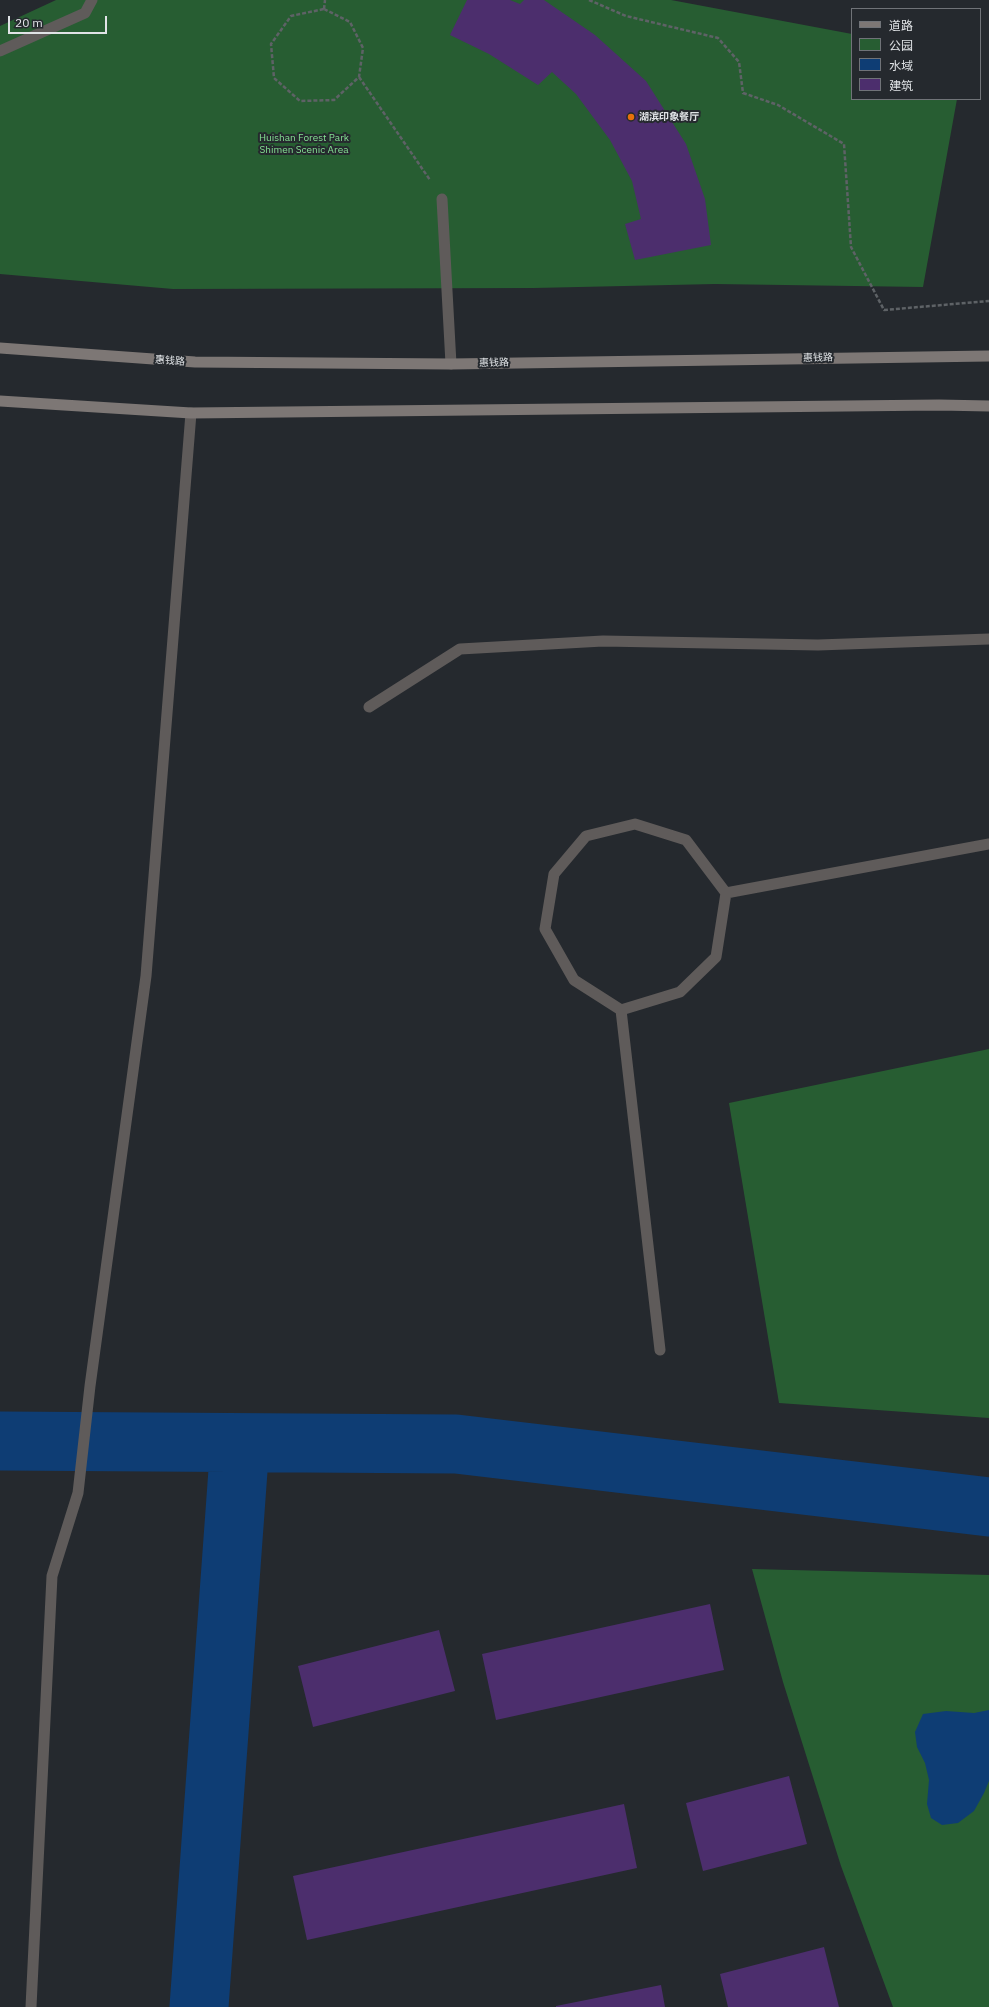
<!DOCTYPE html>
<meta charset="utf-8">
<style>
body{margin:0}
#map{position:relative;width:989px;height:2007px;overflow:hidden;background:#25292e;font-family:"IBM Plex Sans","Noto Sans SC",sans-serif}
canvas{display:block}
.legend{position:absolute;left:851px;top:8px;width:130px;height:92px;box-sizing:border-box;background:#25292e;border:1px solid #707378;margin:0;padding:5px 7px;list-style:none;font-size:12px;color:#e0e3e6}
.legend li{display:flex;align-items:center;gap:8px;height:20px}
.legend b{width:20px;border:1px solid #707378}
.scale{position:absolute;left:8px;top:16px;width:99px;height:18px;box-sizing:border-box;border:2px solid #e0e3e6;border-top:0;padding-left:5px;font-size:12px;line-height:14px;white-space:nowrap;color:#e0e3e6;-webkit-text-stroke:3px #25292e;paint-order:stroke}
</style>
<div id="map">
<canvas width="989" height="2007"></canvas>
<ul class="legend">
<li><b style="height:5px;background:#7d7775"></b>道路</li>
<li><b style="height:11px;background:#275d32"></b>公园</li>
<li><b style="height:11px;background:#0e3d74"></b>水域</li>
<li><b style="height:11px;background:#4c2e6d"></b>建筑</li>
</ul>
<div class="scale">20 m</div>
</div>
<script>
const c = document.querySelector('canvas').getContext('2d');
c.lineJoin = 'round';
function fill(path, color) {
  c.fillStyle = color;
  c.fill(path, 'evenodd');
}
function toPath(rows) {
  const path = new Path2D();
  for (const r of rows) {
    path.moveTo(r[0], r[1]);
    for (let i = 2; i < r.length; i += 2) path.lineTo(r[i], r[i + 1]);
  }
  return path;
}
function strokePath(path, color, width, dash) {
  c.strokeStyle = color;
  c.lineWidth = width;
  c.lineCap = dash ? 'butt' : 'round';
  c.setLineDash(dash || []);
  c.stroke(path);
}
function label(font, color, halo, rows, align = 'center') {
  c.font = font + ' "IBM Plex Sans","Noto Sans SC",sans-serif';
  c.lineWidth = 4;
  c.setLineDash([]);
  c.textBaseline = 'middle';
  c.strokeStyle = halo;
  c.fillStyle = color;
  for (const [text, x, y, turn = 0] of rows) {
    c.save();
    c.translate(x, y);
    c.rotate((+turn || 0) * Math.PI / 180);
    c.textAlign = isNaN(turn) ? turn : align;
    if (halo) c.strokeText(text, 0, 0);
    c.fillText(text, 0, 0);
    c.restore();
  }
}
const green = toPath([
 [56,0,671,0,852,34,852,99,957,99,923,287,715,284,534,288,173,289,0,274,0,26],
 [989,1049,989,1418,779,1403,729,1103],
 [752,1569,989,1575,989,2007,893,2007,841,1866,783,1682]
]);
const water = toPath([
 [989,1710,989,1781,984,1793,974,1811,958,1823,942,1825,931,1818,927,1804,929,1780,925,1763,917,1747,915,1732,923,1714,946,1711,974,1713]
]);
const river = toPath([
 [0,1441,456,1444,989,1507],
 [199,2007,240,1443]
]);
const building = toPath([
 [467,0,510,0,520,4,524,0,544,0,595,35,646,81,686,144,705,199,711,245,635,260,625,224,641,219,632,181,610,140,576,94,552,72,538,85,489,54,450,35],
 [710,1604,724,1670,496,1720,482,1654],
 [439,1630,455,1691,313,1727,298,1666],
 [789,1776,807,1844,703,1871,686,1803],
 [624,1804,637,1868,307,1940,293,1876],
 [824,1947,839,2007,728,2007,720,1974],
 [661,1985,665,2007,556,2007,556,2006]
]);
const path = toPath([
 [589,0,626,16,718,38,739,62,743,93,778,105,844,144,851,247,884,310,989,301],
 [324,9,350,22,363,48,359,77,334,100,300,101,274,78,271,44,291,16,324,9],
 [324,9,325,0],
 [359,77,430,180]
]);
const service = toPath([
 [442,199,451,364],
 [369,707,460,649,603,641,818,645,989,639],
 [621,1010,680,992,716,957,726,893],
 [660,1350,621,1010,574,980,545,929,554,874,586,836,635,824,686,840,726,893,989,844],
 [31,2007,52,1576,78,1493,90,1386,146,976,191,413]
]);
const minor = toPath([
 [0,51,85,13,92,0]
]);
const secondary = toPath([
 [0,348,195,362,451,364,989,356],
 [0,401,191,413,939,405,989,406]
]);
const markers = [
 [631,117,4,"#e8710a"]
];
const poiNames = [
 ["湖滨印象餐厅",639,117]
];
const parkNames = [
 ["Huishan Forest Park",304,138],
 ["Shimen Scenic Area",304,150]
];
const streetNames = [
 ["惠钱路",818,358,-1],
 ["惠钱路",170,361,4],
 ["惠钱路",494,363,-1]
];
fill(green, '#275d32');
fill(water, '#0e3d74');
strokePath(river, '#0e3d74', 59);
fill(building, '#4c2e6d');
strokePath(path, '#5e6266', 2.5, [4, 2]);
strokePath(service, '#5f5b5a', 11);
strokePath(minor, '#5f5b5a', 11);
strokePath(secondary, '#7d7775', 11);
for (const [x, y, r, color] of markers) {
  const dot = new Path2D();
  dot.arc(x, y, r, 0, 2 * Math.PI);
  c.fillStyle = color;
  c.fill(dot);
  strokePath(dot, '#25292e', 1.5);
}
label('bold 10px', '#e0e3e6', '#25292e', poiNames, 'left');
label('10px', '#86e094', '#25292e', parkNames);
label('10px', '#e0e3e6', '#25292e', streetNames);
</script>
